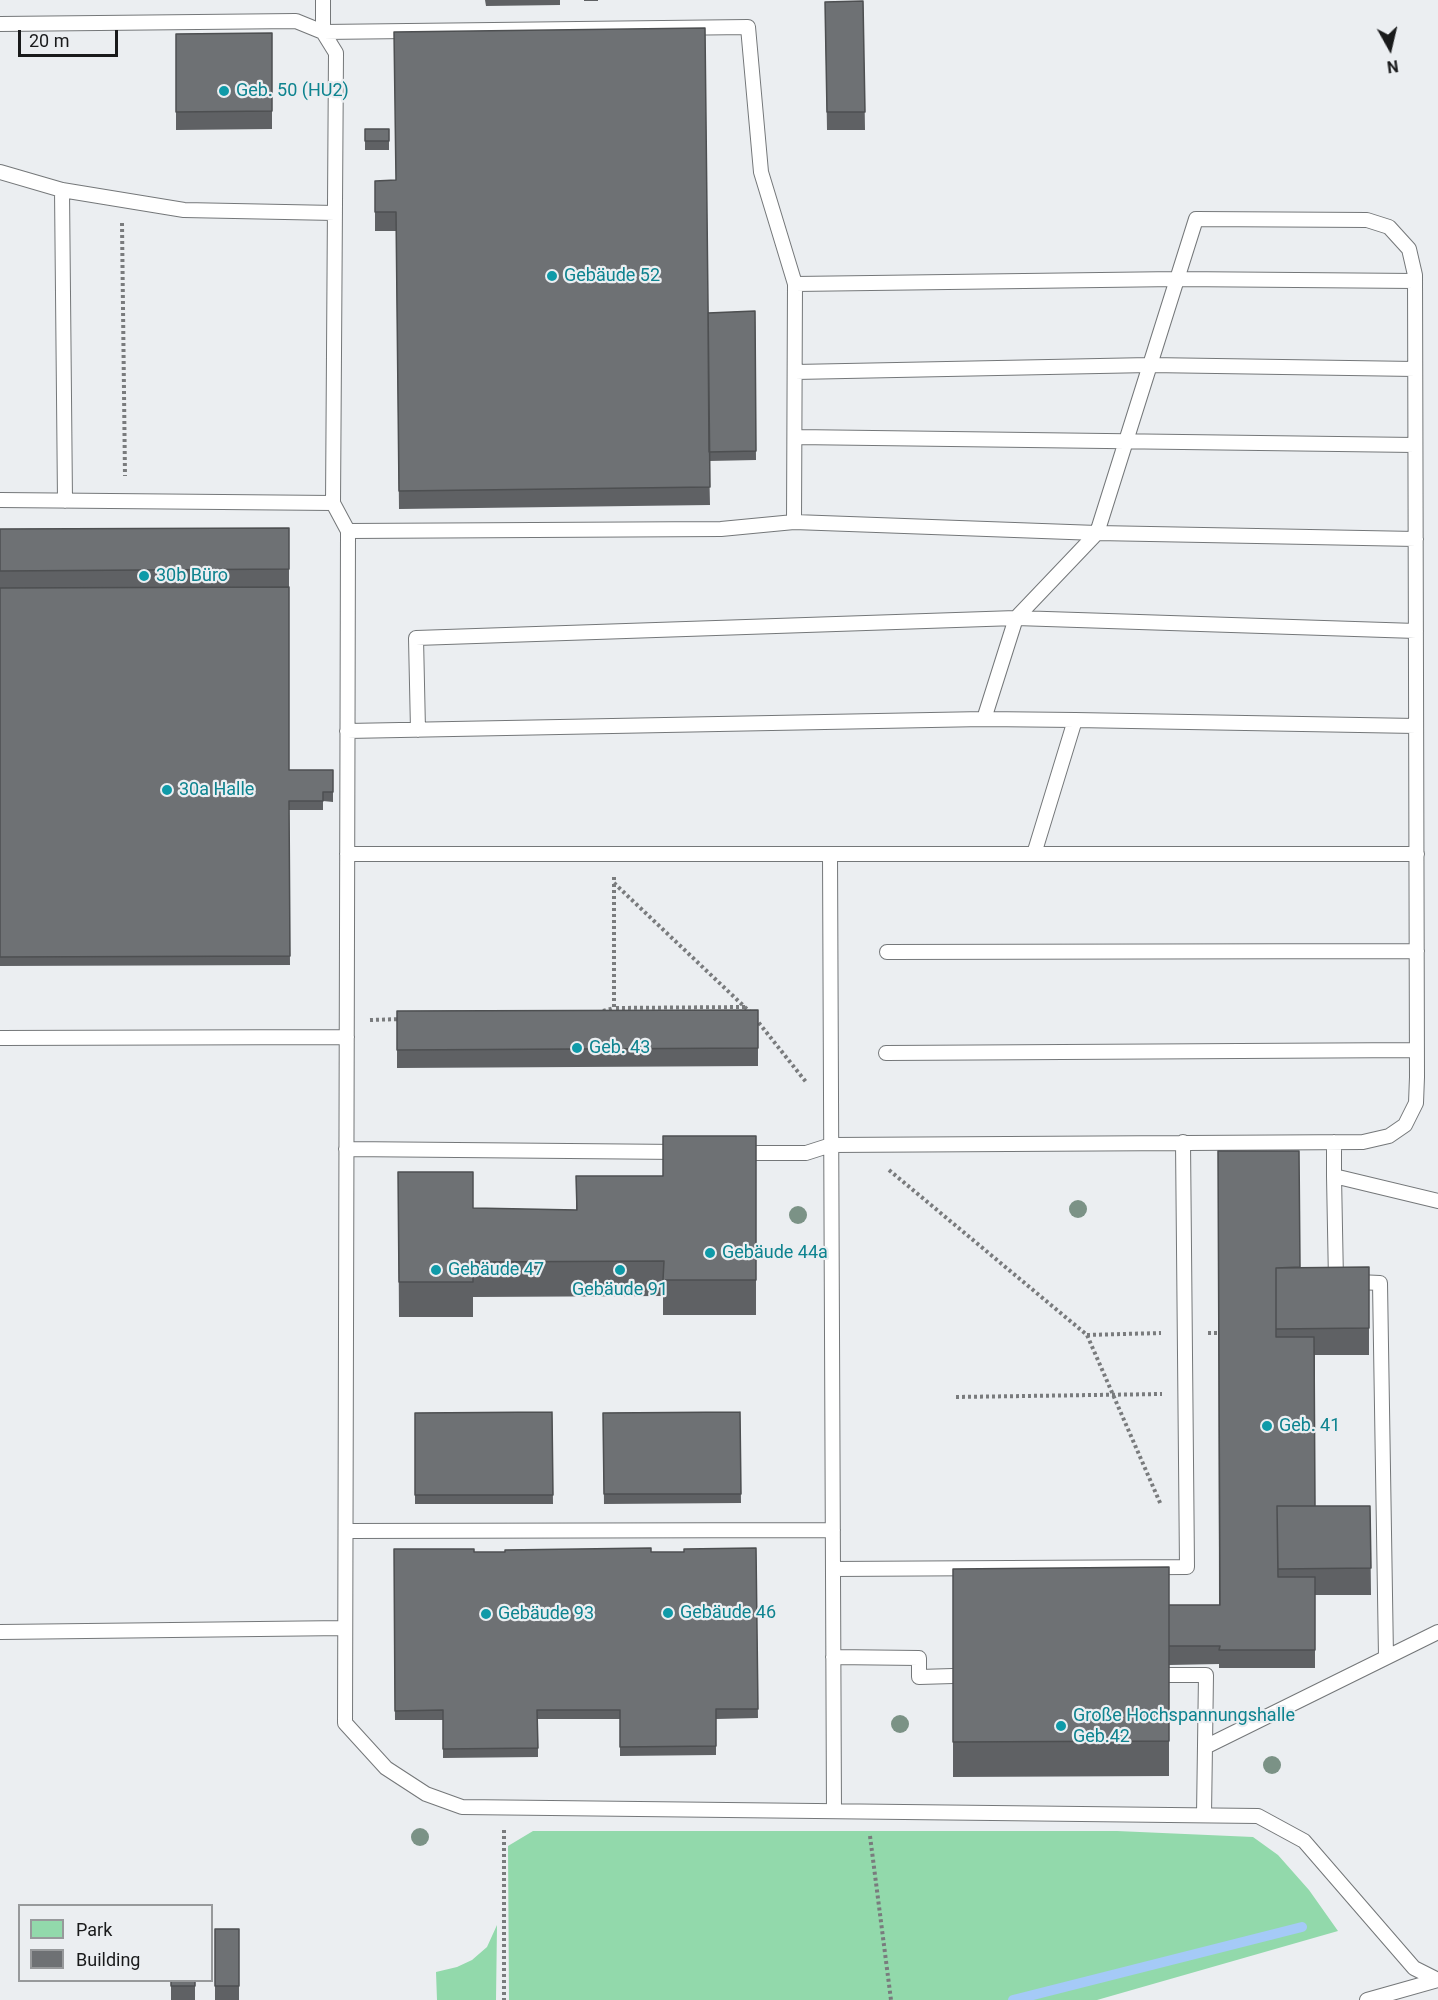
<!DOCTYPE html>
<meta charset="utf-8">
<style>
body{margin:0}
#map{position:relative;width:1438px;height:2000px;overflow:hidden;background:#ebeef1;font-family:Roboto,sans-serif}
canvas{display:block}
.legend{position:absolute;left:18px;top:1904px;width:195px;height:78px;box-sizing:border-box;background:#ebeef1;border:2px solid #97999b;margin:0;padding:8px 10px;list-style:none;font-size:18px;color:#191a1b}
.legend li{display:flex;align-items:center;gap:12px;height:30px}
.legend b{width:30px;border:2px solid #97999b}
.north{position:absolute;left:1360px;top:18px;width:60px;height:60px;-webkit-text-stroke:4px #ebeef1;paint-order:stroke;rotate:172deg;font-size:16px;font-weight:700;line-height:24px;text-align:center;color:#191a1b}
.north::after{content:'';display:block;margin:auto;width:21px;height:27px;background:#191a1b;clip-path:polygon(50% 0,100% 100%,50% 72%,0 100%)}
.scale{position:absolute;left:18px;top:30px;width:100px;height:27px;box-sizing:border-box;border:3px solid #191a1b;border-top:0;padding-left:8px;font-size:18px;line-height:21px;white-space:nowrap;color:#191a1b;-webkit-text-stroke:4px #ebeef1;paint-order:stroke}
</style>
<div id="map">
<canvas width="1438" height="2000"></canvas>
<ul class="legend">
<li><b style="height:16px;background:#92d9ab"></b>Park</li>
<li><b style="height:16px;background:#6e7174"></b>Building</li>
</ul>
<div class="north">N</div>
<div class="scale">20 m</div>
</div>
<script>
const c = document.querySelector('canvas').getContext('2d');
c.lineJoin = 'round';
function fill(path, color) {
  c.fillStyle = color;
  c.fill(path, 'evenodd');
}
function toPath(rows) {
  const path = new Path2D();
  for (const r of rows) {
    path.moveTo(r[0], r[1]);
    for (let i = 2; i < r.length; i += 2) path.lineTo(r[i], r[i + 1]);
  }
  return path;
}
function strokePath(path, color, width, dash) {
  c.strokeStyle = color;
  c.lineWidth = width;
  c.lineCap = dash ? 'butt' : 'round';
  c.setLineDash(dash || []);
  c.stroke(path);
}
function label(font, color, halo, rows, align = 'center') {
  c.font = font + ' Roboto,sans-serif';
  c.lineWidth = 4.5;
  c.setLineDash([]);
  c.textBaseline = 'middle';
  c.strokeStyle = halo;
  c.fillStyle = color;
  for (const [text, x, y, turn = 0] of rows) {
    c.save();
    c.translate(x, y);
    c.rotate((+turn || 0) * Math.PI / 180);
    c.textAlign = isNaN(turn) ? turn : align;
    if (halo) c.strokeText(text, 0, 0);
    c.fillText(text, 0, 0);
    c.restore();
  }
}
const green = toPath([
 [533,1831,1117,1831,1253,1837,1278,1855,1309,1890,1338,1931,1097,2000,509,2000,508,1846],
 [497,1925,496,2000,437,2000,436,1972,457,1967,472,1960,487,1947]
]);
const stream = toPath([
 [1013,2000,1302,1927]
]);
const path = toPath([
 [122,223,125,476],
 [614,877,614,883,750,1012],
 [614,884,614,1008,746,1007],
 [603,1011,614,1008],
 [755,1018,806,1082],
 [370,1020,402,1019],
 [889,1170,1087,1335,1161,1505],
 [1208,1333,1218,1333],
 [1087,1335,1161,1333],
 [956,1397,1162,1394],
 [504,1830,504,2000],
 [870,1836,891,2000]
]);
const lane = toPath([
 [323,0,323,32,748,27,761,172,795,284,794,522],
 [0,24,296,21,323,32,336,53,333,503],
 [0,172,62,190,184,210,335,213],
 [62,190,65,501],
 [795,284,1177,279,1415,281],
 [795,372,1150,365,1415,369],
 [796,437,1415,445],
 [0,500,333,503,348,531,721,529,794,522,1097,533,1416,539],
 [348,531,345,1723,386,1768,426,1794,462,1807,1258,1816,1304,1841,1414,1968,1438,1980],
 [984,719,1075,720],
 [418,730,416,638,1016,618,1416,631],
 [347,731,984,719,1016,618,1097,533,1196,219,1367,220,1389,227,1409,249,1415,275,1417,1077,1416,1103,1405,1125,1389,1136,1363,1142,831,1145,806,1153,738,1153],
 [347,854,1417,854],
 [830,854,834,1811],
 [1034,854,1075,720,1416,726],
 [887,952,1417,951],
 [0,1038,347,1037],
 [886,1053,1417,1050],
 [1334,1142,1334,1176,1438,1201],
 [346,1149,680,1152],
 [1334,1176,1336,1281,1380,1283,1386,1657],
 [346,1531,833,1530],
 [833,1569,1187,1567,1183,1142],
 [0,1632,345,1628],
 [833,1657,919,1658,919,1677,953,1676],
 [1169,1675,1206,1675,1204,1815],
 [1205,1747,1438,1632],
 [1367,2000,1438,1980]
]);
const trees = [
 [1078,1209],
 [798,1215],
 [900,1724],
 [1272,1765],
 [420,1837]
];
const wall = toPath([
 [485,0,560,0,560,5,486,6],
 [584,0,598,0,598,1,584,1],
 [863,1,865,130,827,130,825,2],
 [272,33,272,129,176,130,176,34],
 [365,129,389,129,389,150,365,150],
 [375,181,708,313,755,311,756,460,709,461,710,505,399,509,396,231,375,231],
 [289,528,289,770,333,770,333,802,323,801,323,810,289,810,290,965,0,966,0,529],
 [758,1010,758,1066,397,1068,397,1011],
 [756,1136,756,1315,663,1315,663,1296,473,1297,473,1317,399,1317,398,1172,473,1208,576,1210,576,1176,663,1176],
 [1218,1151,1300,1267,1369,1267,1369,1355,1315,1355,1315,1506,1370,1506,1371,1595,1315,1595,1315,1668,1219,1668,1219,1664,1169,1665,1169,1776,953,1777,953,1569,1169,1616,1219,1605],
 [552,1412,553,1504,415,1504,415,1413],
 [740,1412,741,1503,604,1504,603,1413],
 [756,1548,758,1718,716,1719,716,1755,620,1756,620,1719,538,1719,538,1757,443,1758,443,1720,395,1720,394,1549,474,1552,684,1552],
 [215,1929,239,1929,239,2000,215,2000],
 [171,1980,195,1980,195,2000,171,2000]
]);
const building = toPath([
 [863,1,865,112,827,112,825,2,863,1],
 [705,28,710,487,399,491,396,212,375,212,375,181,396,180,394,32,705,28],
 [272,33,272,111,176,112,176,34,272,33],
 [365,129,389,129,389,141,365,141,365,129],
 [755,311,756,451,709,452,708,313,755,311],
 [289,528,289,569,0,571,0,529,289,528],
 [289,587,289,770,333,770,333,792,323,792,323,801,289,801,290,956,0,957,0,588,289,587],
 [758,1010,758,1048,397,1050,397,1011,758,1010],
 [663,1136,756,1136,756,1280,663,1280,664,1261,473,1262,473,1282,399,1282,398,1172,473,1172,473,1208,577,1210,576,1176,663,1176,663,1136],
 [1218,1151,1299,1151,1300,1267,1276,1268,1276,1337,1314,1337,1315,1506,1277,1506,1278,1577,1315,1577,1315,1650,1219,1650,1220,1646,1169,1646,1169,1605,1220,1605,1218,1151],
 [1369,1267,1369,1328,1276,1329,1276,1268,1369,1267],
 [552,1412,553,1495,415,1495,415,1413,552,1412],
 [740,1412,741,1494,604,1494,603,1413,740,1412],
 [1277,1506,1370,1506,1371,1568,1278,1569,1277,1506],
 [651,1548,651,1552,684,1552,684,1549,756,1548,758,1709,716,1709,716,1746,620,1747,620,1710,537,1710,538,1748,443,1749,443,1710,395,1711,394,1549,474,1549,474,1552,505,1552,505,1550,651,1548],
 [1169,1567,1169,1741,953,1742,953,1569,1169,1567],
 [215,1929,239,1929,239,1986,215,1986,215,1929],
 [171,1980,195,1980,195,1986,171,1986,171,1980]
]);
const markers = [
 [224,91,6,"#0f9aa8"],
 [552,276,6,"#0f9aa8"],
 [144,576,6,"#0f9aa8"],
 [167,790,6,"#0f9aa8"],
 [577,1048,6,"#0f9aa8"],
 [710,1253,6,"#0f9aa8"],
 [436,1270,6,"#0f9aa8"],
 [620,1270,6,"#0f9aa8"],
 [1267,1426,6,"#0f9aa8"],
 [668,1613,6,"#0f9aa8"],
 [486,1614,6,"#0f9aa8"],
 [1061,1726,6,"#0f9aa8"]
];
const cultureNames = [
 ["Geb. 50 (HU2)",236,91],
 ["Gebäude 52",564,276],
 ["30b Büro",156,576],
 ["30a Halle",179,790],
 ["Geb. 43",589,1048],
 ["Gebäude 44a",722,1253],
 ["Gebäude 47",448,1270],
 ["Gebäude 91",620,1290,"center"],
 ["Geb. 41",1279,1426],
 ["Gebäude 46",680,1613],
 ["Gebäude 93",498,1614],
 ["Große Hochspannungshalle",1073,1716],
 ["Geb.42",1073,1737]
];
fill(green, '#92d9ab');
strokePath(stream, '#a5caf7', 10);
strokePath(lane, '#747779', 16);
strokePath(path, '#797b7d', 4, [3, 3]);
strokePath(lane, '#fff', 14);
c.fillStyle = '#7b9286';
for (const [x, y] of trees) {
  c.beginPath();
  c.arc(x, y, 9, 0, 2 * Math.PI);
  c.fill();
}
fill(wall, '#5f6164');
fill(building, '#6e7174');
strokePath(building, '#4d4f51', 1.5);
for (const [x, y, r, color] of markers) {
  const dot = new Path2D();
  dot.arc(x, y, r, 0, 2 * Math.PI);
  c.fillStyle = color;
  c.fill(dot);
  strokePath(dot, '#ebeef1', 2);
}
label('18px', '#0d838f', '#ebeef1', cultureNames, 'left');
</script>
